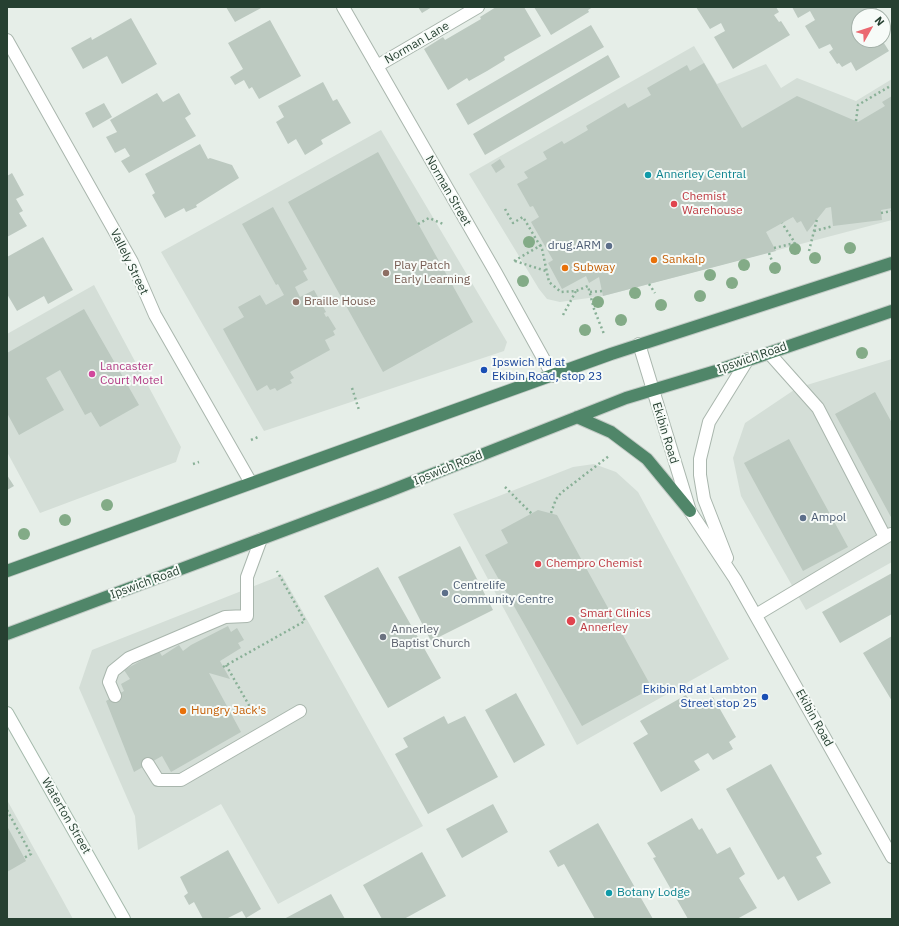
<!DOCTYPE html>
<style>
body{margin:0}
#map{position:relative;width:899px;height:926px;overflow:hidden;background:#e6eee8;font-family:"IBM Plex Sans",sans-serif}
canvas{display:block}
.frame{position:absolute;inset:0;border:8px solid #264031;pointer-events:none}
.north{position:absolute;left:851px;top:8px;width:40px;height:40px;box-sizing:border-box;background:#f7fbf8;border:1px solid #a3b0a8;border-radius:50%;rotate:51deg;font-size:11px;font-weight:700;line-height:16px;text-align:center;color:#264031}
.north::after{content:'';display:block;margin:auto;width:14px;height:18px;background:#eb6870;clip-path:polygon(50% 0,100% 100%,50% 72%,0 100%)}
</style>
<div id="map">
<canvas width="899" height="926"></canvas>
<div class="frame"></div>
<div class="north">N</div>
</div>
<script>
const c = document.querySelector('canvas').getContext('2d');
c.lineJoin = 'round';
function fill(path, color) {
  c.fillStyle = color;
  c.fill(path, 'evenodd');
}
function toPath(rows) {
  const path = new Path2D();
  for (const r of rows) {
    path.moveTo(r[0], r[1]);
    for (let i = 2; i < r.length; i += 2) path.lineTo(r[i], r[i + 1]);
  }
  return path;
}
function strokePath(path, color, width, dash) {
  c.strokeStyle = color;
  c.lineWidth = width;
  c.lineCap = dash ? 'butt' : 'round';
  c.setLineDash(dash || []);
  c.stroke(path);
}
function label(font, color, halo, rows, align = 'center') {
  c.font = font + ' "IBM Plex Sans",sans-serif';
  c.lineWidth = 4;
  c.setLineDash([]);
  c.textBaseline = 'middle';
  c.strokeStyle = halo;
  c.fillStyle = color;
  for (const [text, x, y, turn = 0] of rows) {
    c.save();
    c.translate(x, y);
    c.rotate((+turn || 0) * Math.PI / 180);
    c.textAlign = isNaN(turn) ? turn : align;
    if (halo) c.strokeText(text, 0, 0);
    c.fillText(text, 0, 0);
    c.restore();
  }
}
const built = toPath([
 [694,46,717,84,766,64,781,88,797,78,856,101,892,79,892,220,603,296,560,302,547,299,539,289,469,174],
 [381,130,507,342,504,351,264,431,161,252],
 [94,285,181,447,176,462,40,513,7,452,7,334],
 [892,359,892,562,806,610,741,496,733,458,745,423,797,388],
 [594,464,616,472,638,492,729,659,577,745,453,514,573,467],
 [282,575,423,826,278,904,221,804,138,850,135,816,79,688,92,650],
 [7,800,61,897,73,919,7,919]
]);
const building = toPath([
 [226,7,263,7,235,22],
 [418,7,432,7,422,13],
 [496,7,524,7,541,36,504,57,505,60,487,71,469,81,467,78,448,90,424,49,443,37,445,40,481,19,480,17],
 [534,7,593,7,588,10,589,12,551,35],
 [696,7,776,7,779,12,774,15,779,22,781,21,790,35,733,69,714,37,725,31,721,23,710,29],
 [792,7,876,7,882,16,859,16,859,40,882,40,889,51,856,71,851,62,842,67,839,63,837,64,829,52,833,49,830,44,819,49,805,26,815,20,810,11,798,18],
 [131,18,157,64,122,84,107,56,83,69,71,48,91,37,92,40],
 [270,20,301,76,259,99,252,87,249,89,244,80,235,85,230,77,243,69,228,43],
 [591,25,604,47,468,125,456,104],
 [608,55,620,77,485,155,473,134],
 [704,63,742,128,797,96,858,122,885,106,882,102,892,96,892,208,881,210,882,220,833,226,831,207,826,208,807,232,801,221,797,223,793,217,766,232,776,251,603,296,599,277,589,283,586,276,562,289,548,263,553,260,531,222,539,217,533,206,530,207,517,184,528,178,524,172,547,159,543,152,562,141,564,144,588,130,586,126,625,103,628,108,651,95,647,88,687,65,690,71],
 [323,82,333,101,337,99,351,123,321,140,323,144,305,155,296,139,288,144,276,122,284,117,278,106],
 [157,93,163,102,179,93,191,114,185,118,196,136,129,173,121,161,130,156,125,148,115,153,106,137,117,132,110,120],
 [104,103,112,117,93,128,85,113],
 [200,144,208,159,210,158,232,165,239,178,196,205,197,207,186,212,184,208,165,218,152,195,155,193,145,174],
 [378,152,473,322,383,372,288,202],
 [500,159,505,167,496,173,491,165],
 [12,173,24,195,16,199,23,211,19,213,27,226,7,237,7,176],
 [273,207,307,269,303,271,308,280,295,287,300,297,314,290,326,312,324,313,326,317,328,316,336,329,333,331,335,335,325,340,330,350,290,372,294,378,290,380,292,383,277,391,275,388,270,390,267,385,257,391,223,329,244,317,238,307,260,295,266,305,284,295,278,284,276,285,242,224],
 [43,237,73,290,48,304,44,296,17,311,7,294,7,257],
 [84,309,139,405,100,427,91,412,85,415,60,370,46,378,64,410,19,435,7,413,7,353],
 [875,392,892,423,892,519,835,414],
 [789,439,848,547,803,571,744,463],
 [7,475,14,486,7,490],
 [538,510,557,515,652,688,582,726,485,555,508,543,501,530],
 [460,546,493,610,431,641,398,577],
 [378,567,441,678,388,708,324,596],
 [892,573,892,614,840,643,822,612],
 [228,626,231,632,237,628,244,640,238,643,241,648,220,661,230,679,209,673,241,732,171,772,162,756,134,772,106,701,124,691,121,684,130,679,124,670,159,651,162,656,179,645,183,651,191,645],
 [892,636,892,701,863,653],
 [516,693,545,745,514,763,485,710],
 [686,695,694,708,713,697,736,737,729,742,733,749,713,760,708,753,694,761,700,770,661,792,633,743,648,734,640,721],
 [444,716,448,724,465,716,498,777,428,814,395,754,408,747,403,738],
 [771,764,822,854,816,857,831,883,798,901,784,876,778,880,726,789],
 [493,804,508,832,462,858,446,829],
 [692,818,699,830,702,828,717,854,730,847,745,874,739,878,757,908,737,919,688,919,653,858,656,857,647,843],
 [598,823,653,919,595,919,564,864,558,867,549,851],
 [7,826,26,861,7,872],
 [228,850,261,909,246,918,242,911,226,919,203,919,194,902,189,905,184,896,188,893,180,877],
 [422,852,446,896,404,919,382,919,363,885],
 [331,894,345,919,284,919]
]);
const path = toPath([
 [856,121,858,105,892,85],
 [505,209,513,223,523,217,542,249,549,282,561,292,576,291,588,286,594,309,604,334],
 [881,213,892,211],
 [418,224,429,218,443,224],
 [814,231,833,226],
 [774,248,795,243,782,223],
 [809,251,817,219],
 [769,253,772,261],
 [514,261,543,244],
 [515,261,546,271],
 [649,284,655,293],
 [590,292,602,291],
 [563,315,576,291],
 [352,388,359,410],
 [251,440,258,437],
 [193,464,199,462],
 [505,487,532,514],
 [551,513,556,499,561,493,609,456],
 [226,665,254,714],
 [223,667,305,621,277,571],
 [7,810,31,854,24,858]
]);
const service = toPath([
 [377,66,478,7],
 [769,353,818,408,885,537],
 [756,615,891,534],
 [115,696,109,682,113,671,129,658,225,617,247,616,247,577,261,539],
 [148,764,158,780,181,780,300,711]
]);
const minor = toPath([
 [343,7,496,273,553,376],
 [7,40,132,262,155,315,251,483]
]);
const tertiary = toPath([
 [639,344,690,511,735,579,892,857],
 [727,558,704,499,700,475,700,459,709,422,748,359]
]);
const secondary = toPath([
 [7,713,124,919]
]);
const trunk = toPath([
 [577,417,611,432,647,459,690,511],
 [7,571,611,354,892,263],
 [7,634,387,492,626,398,716,371,892,311]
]);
const trees = [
 [529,242],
 [850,248],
 [795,249],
 [815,258],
 [744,265],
 [775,268],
 [710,275],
 [523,281],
 [732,283],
 [635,293],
 [700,296],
 [598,302],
 [661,305],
 [621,320],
 [585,330],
 [862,353],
 [107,505],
 [65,520],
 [24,534]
];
const markers = [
 [648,175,4,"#0f9aa8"],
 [674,204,4,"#e0444e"],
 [609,246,4,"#5c6f8a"],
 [654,260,4,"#e8710a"],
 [565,268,4,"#e8710a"],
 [386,273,4,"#8d6e63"],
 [296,302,4,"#8d6e63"],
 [484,370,4,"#1a4fb4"],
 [92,374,4,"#d1479c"],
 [803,518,4,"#5c6f8a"],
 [538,564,4,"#e0444e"],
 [445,593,4,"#5c6f8a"],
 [571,621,5,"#e0444e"],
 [383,637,4,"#6b7280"],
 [765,697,4,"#1a4fb4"],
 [183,711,4,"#e8710a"],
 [609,893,4,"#0f9aa8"]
];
const streetNames = [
 ["Norman Lane",417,43,-30],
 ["Norman Street",448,191,60],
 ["Vallely Street",129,262,64],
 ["Ipswich Road",752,358,-19],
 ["Ekibin Road",665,433,73],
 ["Ipswich Road",448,468,-22],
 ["Ipswich Road",145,583,-20],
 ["Ekibin Road",814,718,61],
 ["Waterton Street",66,816,60]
];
const cultureNames = [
 ["Annerley Central",656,175],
 ["Botany Lodge",617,893]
];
const healthNames = [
 ["Chemist",682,197],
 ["Warehouse",682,211],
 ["Chempro Chemist",546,564],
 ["Smart Clinics",580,614],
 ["Annerley",580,628]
];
const serviceNames = [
 ["drug.ARM",601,246,"right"],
 ["Ampol",811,518],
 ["Centrelife",453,586],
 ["Community Centre",453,600]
];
const foodNames = [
 ["Sankalp",662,260],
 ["Subway",573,268],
 ["Hungry Jack's",191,711]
];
const educationNames = [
 ["Play Patch",394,266],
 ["Early Learning",394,280],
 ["Braille House",304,302]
];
const transitNames = [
 ["Ipswich Rd at",492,363],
 ["Ekibin Road, stop 23",492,377],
 ["Ekibin Rd at Lambton",757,690,"right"],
 ["Street stop 25",757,704,"right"]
];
const hotelNames = [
 ["Lancaster",100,367],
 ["Court Motel",100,381]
];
const worshipNames = [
 ["Annerley",391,630],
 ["Baptist Church",391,644]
];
fill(built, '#d4ded7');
fill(building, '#bcc9c0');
strokePath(service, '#a9b6ad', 14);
strokePath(minor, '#a9b6ad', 14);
strokePath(tertiary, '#a9b6ad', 14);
strokePath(secondary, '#a5baac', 14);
strokePath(trunk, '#c2cac5', 14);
strokePath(path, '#89b097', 2.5, [2, 3]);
strokePath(service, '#fff', 12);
strokePath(minor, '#fff', 12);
strokePath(tertiary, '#fff', 12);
strokePath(secondary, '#fff', 12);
strokePath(trunk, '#508669', 12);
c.fillStyle = '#83ab87';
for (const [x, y] of trees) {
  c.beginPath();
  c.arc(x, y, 6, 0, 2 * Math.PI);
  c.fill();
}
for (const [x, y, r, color] of markers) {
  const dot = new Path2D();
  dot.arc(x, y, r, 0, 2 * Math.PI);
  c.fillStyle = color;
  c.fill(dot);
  strokePath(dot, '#f7fbf8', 1.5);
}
label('12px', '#264031', '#f7fbf8', streetNames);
label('12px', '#0d838f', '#f7fbf8', cultureNames, 'left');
label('12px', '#be3a42', '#f7fbf8', healthNames, 'left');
label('12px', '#4e5e75', '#f7fbf8', serviceNames, 'left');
label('12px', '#c56008', '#f7fbf8', foodNames, 'left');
label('12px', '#785e54', '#f7fbf8', educationNames, 'left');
label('12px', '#164399', '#f7fbf8', transitNames, 'left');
label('12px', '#b23c85', '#f7fbf8', hotelNames, 'left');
label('12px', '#5b616d', '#f7fbf8', worshipNames, 'left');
</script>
